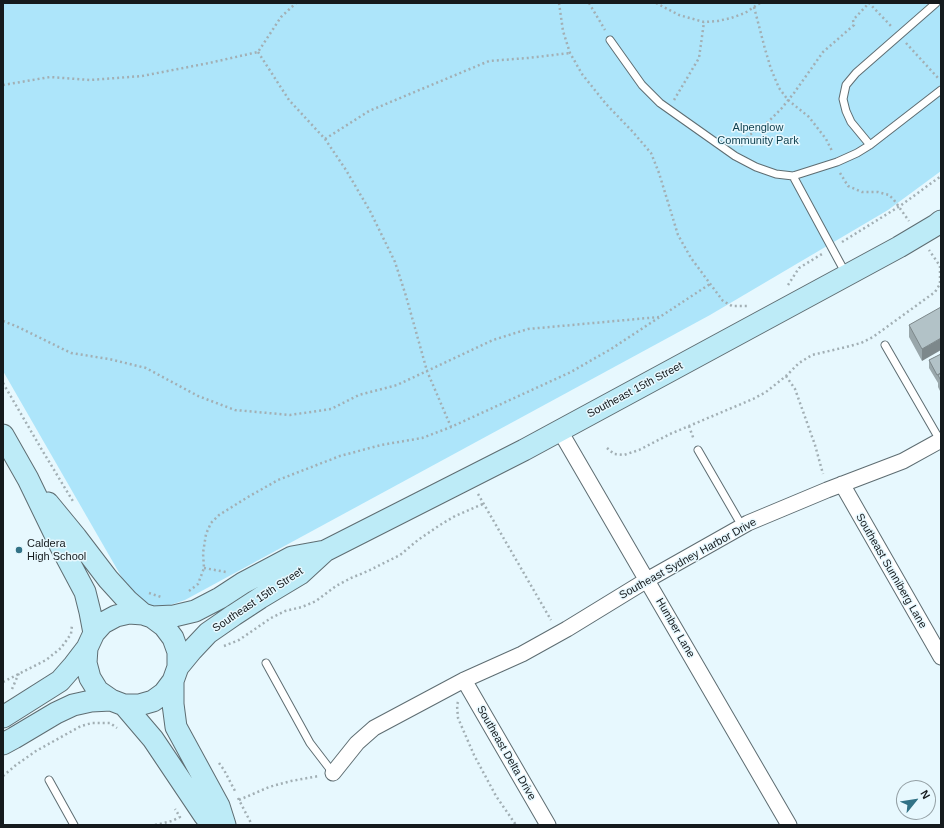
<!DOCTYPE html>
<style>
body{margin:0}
#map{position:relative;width:944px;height:828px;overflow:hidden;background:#e7f8fe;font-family:Helvetica,sans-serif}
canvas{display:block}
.frame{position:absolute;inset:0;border:4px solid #151a1d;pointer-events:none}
.north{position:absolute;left:896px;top:780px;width:40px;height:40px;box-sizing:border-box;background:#e7f8fe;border:1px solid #939fa4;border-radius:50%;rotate:60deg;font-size:11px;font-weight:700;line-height:16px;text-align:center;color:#151a1d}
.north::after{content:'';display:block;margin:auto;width:14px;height:18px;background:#327286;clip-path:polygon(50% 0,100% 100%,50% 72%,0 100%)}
</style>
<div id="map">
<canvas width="944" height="828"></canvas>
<div class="frame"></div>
<div class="north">N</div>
</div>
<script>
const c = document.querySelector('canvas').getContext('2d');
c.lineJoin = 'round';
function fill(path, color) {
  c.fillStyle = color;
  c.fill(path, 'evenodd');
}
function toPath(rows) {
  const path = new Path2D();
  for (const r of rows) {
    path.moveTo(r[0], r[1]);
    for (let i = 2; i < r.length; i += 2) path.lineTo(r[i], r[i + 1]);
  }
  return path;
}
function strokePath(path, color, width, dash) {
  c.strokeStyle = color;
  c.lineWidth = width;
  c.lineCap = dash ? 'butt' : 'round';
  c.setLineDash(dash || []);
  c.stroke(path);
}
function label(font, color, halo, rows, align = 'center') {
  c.font = font + ' Helvetica,sans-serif';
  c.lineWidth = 3;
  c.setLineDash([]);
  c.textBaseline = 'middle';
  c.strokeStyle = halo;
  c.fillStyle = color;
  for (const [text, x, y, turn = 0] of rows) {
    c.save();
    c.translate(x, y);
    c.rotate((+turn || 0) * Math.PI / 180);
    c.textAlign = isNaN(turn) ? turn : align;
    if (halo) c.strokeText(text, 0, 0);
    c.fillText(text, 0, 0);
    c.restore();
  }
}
const green = toPath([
 [3,3,941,3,941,171,888,210,710,315,185,600,162,608,140,609,3,371]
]);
const path = toPath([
 [559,3,563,31,570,53,582,74,606,104,632,131,651,153,659,173,678,235,691,258,723,301,732,306,749,306],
 [589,3,605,30],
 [656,3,679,15,704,22,718,21,731,18,745,13,760,3],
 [754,7,765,49,771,69,779,88,788,100,809,117,826,139,832,151],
 [906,43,938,78],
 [258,52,289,100,325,139,346,170,370,211,395,262,406,296,427,371,451,427],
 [3,85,50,77,90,80,142,76,209,63,258,52,281,17,296,3],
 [674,100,699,58,704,22],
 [325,139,369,111,489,61,528,58,570,53],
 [741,146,749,135,756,131,769,121,781,109,794,93,823,52,854,25,853,20,869,3,891,26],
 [840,173,848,186,862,192,878,192,889,195,894,200,909,221],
 [842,242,900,206,941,176],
 [788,285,799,268,822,254],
 [3,321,18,327,71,353,109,359,146,368,198,396,235,410,290,415,331,409,359,395,397,385,493,340,528,329,659,317],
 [786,376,795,389,815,445,823,474],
 [3,383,42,450,74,503],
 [689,426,694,440],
 [607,448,614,454,624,455,639,450,670,434,753,399,766,392,786,376,799,363,812,355,846,347,861,343,873,337,935,292,940,284,940,266,929,250],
 [478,494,551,620],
 [204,568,226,572],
 [189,591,198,584,204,568,203,553,206,534,211,523,219,515,248,497,278,480,340,456,381,445,422,438,451,427,571,372,611,349,710,284],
 [149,593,161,597],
 [224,646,239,640,271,618,285,611,302,607,316,601,336,586,351,578,368,571,400,555,418,540,440,525,455,516,483,504],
 [3,682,46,660,61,648,71,634,72,625],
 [12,689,19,673],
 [458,702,457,705,458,718,474,755,496,796,516,825],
 [219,763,224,770,235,791],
 [3,776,16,765,36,751,81,726,92,723,110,723,117,728],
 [238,798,252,825],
 [239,800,269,787,291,781,319,776],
 [155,825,172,821,180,817,175,809]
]);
const lane = toPath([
 [610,40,642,85,660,103,735,156,756,167,776,174,793,176,837,162,857,153,870,145,941,90],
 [870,145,851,122,846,111,843,99,846,85,856,73,936,3],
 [793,176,846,274],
 [885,345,941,442],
 [698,450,742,526],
 [266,663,310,743,333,773],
 [49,780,74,825]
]);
const street = toPath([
 [560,431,789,825],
 [842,484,941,657],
 [464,680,548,825],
 [333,773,357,743,374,728,464,680,522,654,567,629,647,580,748,523,827,490,903,461,941,440]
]);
const secondary = toPath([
 [3,435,28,479,60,545,85,592,90,612,94,633],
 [48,503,76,537,108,579,128,601,143,614],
 [152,617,174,616,195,611,220,598,243,583,292,557,325,551],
 [178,667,192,650,208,633,234,615,260,598,300,574,325,551,524,450,899,247,936,225,941,221],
 [173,681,173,704,176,727,219,806,225,825],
 [124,705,153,739,204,815,212,825],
 [3,717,60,681,74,665,87,648],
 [3,744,14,738,56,713,73,705,91,701,111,700,124,705,139,705,153,701,164,693,173,681,178,667,178,652,173,638,164,626,152,617,143,614,129,613,116,616,103,623,94,633,87,648,86,663,90,678,98,691,111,700]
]);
const wall = toPath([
 [941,308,922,361,909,337,909,325],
 [941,354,941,393,938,387,938,383,929,368,929,360]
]);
const shadedWall = toPath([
 [941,338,941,350,922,361,922,349]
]);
const building = toPath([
 [941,307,941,338,922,349,909,325,941,307],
 [941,354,941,373,937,375,929,360,941,354],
 [941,373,941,381,938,375,941,373]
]);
const markers = [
 [19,550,4,"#327286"]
];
const parkNames = [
 ["Alpenglow",758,128],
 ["Community Park",758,141]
];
const streetNames = [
 ["Southeast 15th Street",635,390,-28],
 ["Southeast Sydney Harbor Drive",688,559,-29],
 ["Southeast Sunniberg Lane",891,571,60],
 ["Southeast 15th Street",258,600,-34],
 ["Humber Lane",675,628,60],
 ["Southeast Delta Drive",506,753,60]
];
const poiNames = [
 ["Caldera",27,544],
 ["High School",27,557]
];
fill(green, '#ade5fa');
strokePath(lane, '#5e6d72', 9);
strokePath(street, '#5e6d72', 17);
strokePath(secondary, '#5e6d72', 23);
strokePath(path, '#a2afb4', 2.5, [2, 3]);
strokePath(lane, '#fff', 7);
strokePath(street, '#fff', 15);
strokePath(secondary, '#bdebf7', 21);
fill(wall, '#99a7ab');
fill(shadedWall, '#7d888b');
fill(building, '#b2c2c7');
strokePath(building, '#7d888b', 1);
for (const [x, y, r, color] of markers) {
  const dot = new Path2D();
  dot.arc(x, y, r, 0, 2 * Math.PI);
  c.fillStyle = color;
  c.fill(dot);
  strokePath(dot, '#e7f8fe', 1.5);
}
label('11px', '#0d3f4e', '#e7f8fe', parkNames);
label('11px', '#151a1d', '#e7f8fe', streetNames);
label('11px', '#151a1d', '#e7f8fe', poiNames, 'left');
</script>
